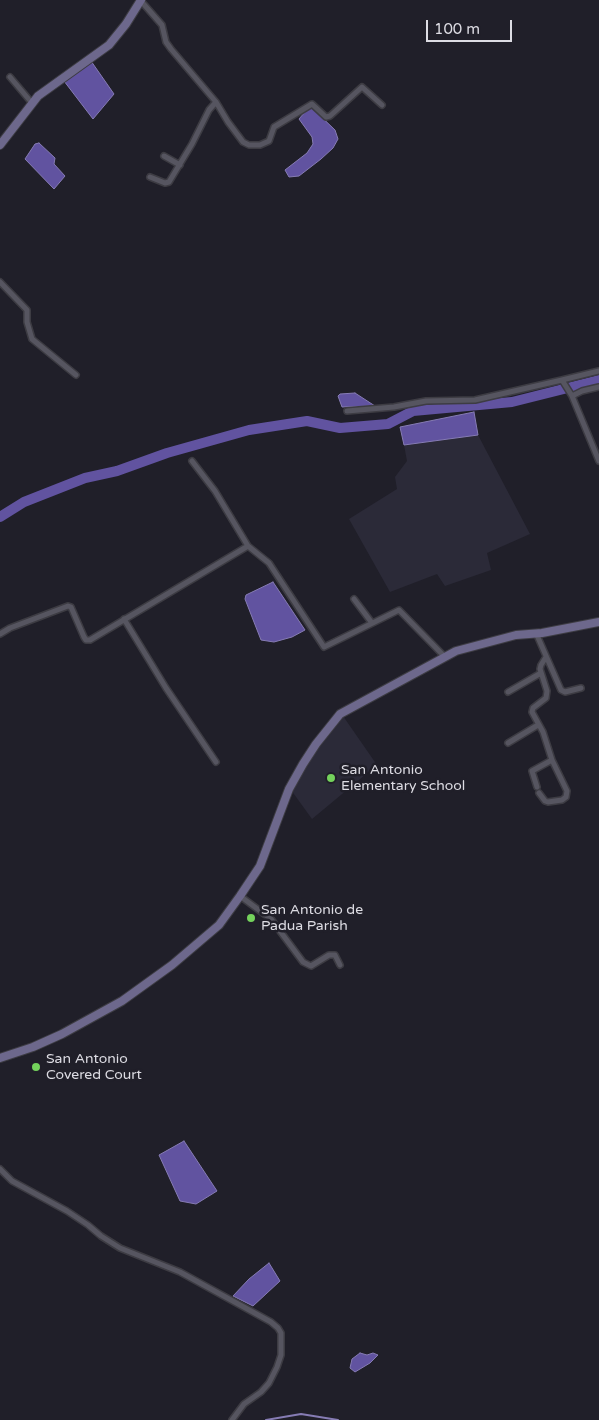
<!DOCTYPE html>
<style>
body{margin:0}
#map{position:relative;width:599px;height:1420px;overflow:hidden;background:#201f29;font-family:"Varela Round",sans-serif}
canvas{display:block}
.scale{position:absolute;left:426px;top:20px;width:86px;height:22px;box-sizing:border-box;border:2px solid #dddce3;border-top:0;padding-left:6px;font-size:15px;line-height:18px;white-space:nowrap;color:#dddce3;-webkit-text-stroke:4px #201f29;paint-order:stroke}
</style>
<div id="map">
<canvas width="599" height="1420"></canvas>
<div class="scale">100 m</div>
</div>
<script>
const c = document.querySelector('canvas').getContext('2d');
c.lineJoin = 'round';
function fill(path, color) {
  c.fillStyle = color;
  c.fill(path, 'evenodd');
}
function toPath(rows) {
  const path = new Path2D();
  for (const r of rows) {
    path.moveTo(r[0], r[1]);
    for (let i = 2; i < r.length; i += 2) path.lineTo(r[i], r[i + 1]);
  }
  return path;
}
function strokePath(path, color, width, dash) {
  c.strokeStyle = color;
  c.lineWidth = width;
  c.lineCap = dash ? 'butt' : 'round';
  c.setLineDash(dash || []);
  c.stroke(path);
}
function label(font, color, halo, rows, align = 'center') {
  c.font = font + ' "Varela Round",sans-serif';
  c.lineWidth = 5;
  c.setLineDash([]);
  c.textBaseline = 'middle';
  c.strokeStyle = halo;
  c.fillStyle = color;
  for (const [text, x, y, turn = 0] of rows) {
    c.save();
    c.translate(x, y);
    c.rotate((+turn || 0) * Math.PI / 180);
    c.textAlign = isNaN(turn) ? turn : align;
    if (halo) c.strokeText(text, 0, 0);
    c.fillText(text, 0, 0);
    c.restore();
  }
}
const built = toPath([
 [478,435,530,534,487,553,491,570,445,586,437,574,390,592,349,519,397,489,395,477,407,461,404,445],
 [343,716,377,765,312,819,291,790,320,745]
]);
const water = toPath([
 [91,61,114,94,93,119,64,81,91,61],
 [310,106,335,130,338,139,333,148,321,159,299,176,289,177,285,170,307,153,313,144,312,137,299,119,310,106],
 [39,143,55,158,54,164,65,176,54,189,25,159,35,144,39,143],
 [355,393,375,406,342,407,338,396,340,394,355,393],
 [474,412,478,435,404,445,400,427,474,412],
 [273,582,305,630,292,637,274,642,261,640,245,599,246,595,273,582],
 [184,1141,217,1191,196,1204,180,1201,159,1155,184,1141],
 [269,1263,280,1281,253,1306,233,1296,249,1279,269,1263],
 [360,1353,367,1355,373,1353,378,1355,370,1363,355,1372,350,1368,352,1359,360,1353]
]);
const stream = toPath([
 [266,1420,301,1414,338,1420]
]);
const river = toPath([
 [0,517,24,502,85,478,117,471,167,453,249,430,307,421,340,428,388,424,413,411,512,402,599,380]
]);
const street = toPath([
 [141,1,162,25,166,42,171,49,216,102,228,122,243,142,249,145,260,145,269,141,274,127,312,104,326,117,330,116,362,87,382,105],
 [10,77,32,103],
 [164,156,180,165],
 [150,177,165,183,169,182,192,144,209,110,216,102],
 [0,282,27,310,27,322,32,339,76,375],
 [562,380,599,371],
 [599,387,582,391,572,396,599,461],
 [347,411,394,407,426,401,475,400,562,380,572,396],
 [192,461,215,491,248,546],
 [354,599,372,623],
 [124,619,166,688,216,762],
 [536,633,561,690,565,692,581,688],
 [0,634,10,628,68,606,71,607,84,637,86,640,90,640,248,546,269,563,324,647,399,610,445,657],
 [546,657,541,665,540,669,547,691,546,698,533,708,532,712,543,732,552,760],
 [508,692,541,673],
 [508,743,538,725],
 [537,787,532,771,552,760,567,791,566,797,562,800,548,802,545,801,539,793],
 [240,896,271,919,303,962,311,966,329,955,335,955,340,965],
 [0,1169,12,1181,67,1211,88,1225,101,1236,120,1248,180,1272,271,1322,278,1328,281,1333,281,1355,277,1367,269,1383,261,1392,244,1404,232,1420]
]);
const secondary = toPath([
 [0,145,38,96,109,45,126,24,141,0],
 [0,1058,33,1047,62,1034,122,1001,172,965,219,925,240,896,260,866,289,789,303,764,316,744,340,714,456,651,516,635,542,633,599,622]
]);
const markers = [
 [331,778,5,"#74d25c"],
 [251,918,5,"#74d25c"],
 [36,1067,5,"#74d25c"]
];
const poiNames = [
 ["San Antonio",341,770],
 ["Elementary School",341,786],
 ["San Antonio de",261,910],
 ["Padua Parish",261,926],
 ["San Antonio",46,1059],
 ["Covered Court",46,1075]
];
fill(built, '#2b2a38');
fill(water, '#6153a0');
strokePath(water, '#867cb4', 1);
strokePath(stream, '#867cb4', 2);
strokePath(river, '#6153a0', 10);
strokePath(street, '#3d3c43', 8);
strokePath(secondary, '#3d3c43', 10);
strokePath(street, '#565560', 5);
strokePath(secondary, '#6d688c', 8);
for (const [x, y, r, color] of markers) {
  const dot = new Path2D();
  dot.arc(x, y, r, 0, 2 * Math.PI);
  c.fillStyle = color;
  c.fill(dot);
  strokePath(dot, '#201f29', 2);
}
label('14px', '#dddce3', '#201f29', poiNames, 'left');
</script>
